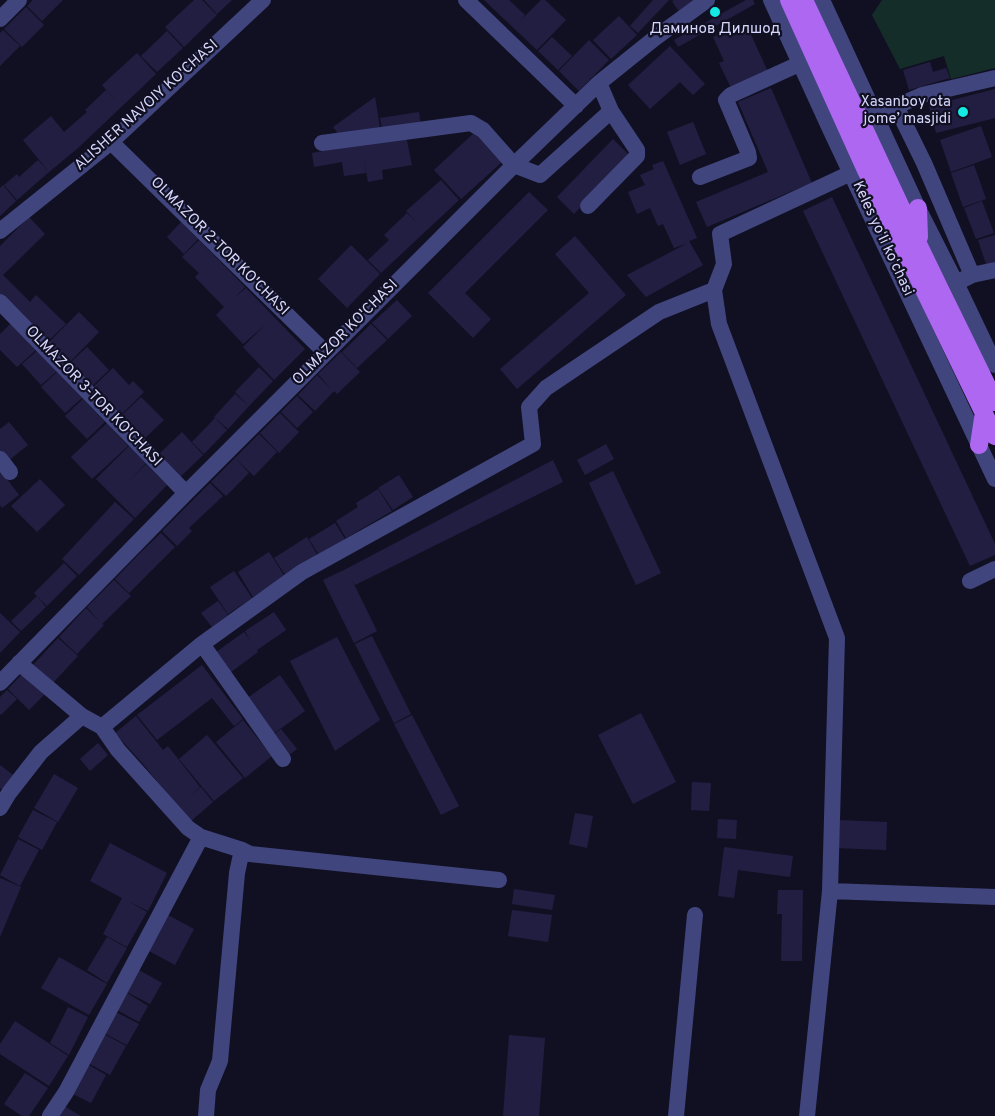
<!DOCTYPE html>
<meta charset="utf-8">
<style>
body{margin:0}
canvas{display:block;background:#111023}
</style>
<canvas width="995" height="1116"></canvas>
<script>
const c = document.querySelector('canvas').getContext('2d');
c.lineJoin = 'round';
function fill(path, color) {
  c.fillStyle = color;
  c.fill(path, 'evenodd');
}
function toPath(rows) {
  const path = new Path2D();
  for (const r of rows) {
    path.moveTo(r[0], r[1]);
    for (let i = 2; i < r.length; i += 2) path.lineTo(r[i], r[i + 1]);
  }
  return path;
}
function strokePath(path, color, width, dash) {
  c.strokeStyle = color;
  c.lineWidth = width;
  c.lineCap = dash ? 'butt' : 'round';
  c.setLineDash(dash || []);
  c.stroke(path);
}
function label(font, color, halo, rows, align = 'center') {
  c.font = font + ' Overpass,sans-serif';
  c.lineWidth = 4.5;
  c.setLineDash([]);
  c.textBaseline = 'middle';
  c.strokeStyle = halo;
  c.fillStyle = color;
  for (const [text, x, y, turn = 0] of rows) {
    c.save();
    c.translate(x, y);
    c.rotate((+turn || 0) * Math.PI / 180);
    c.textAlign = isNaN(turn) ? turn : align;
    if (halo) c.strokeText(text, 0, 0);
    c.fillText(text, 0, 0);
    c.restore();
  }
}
const green = toPath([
 [882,0,995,0,995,68,951,79,944,56,900,69,872,15]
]);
const building = toPath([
 [33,0,63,0,42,21,27,6],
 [194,0,202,0,217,15,184,47,165,27],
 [204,0,232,0,217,14],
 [484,0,509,0,525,15,520,21,541,0,545,0,566,20,537,50],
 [653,0,669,0,638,33,630,26],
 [674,0,699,0,680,13,672,1],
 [746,0,753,0,755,4,678,47,674,40],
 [26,7,44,25,22,47,4,29],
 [619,16,637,35,611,59,593,40],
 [745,22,769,74,732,90,719,63,724,61,713,37],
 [3,30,20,46,0,66,0,33],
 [167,31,183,48,157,72,141,56],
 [552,37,572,56,558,70,538,51],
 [589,40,609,60,579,91,559,71],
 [670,46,705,84,693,95,680,82,650,109,628,85],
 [137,53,156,74,78,148,49,172,23,140,51,116,64,132,87,112,85,110,106,90,118,103,102,85],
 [930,62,933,72,946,68,950,78,909,90,903,70],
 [771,88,814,188,804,186,707,227,696,202,768,172,738,102],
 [995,89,995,118,936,133,929,106],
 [375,97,381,134,343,140,333,127],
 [419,112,421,128,383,133,380,118],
 [693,122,706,154,680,165,667,132],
 [981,126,992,157,951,172,940,140],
 [475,132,502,162,461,199,434,170],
 [406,136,412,165,382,170,383,179,368,182,363,155,366,173,344,176,342,162,314,167,312,153],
 [613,139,630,156,574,214,557,197],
 [38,160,49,172,17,200,4,185,17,174,19,177],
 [663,161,697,238,689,241,703,265,646,297,627,275,686,244,674,248,663,224,658,226,650,208,637,214,628,192,645,185,640,175,654,169,652,165],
 [974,165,986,199,963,207,951,173],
 [441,180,459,200,444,214,429,198,444,214,381,273,368,260,389,240,384,235,407,213,419,225,406,211],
 [3,185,16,201,0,216,0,188],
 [529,192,548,210,465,293,491,319,473,338,428,293],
 [832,197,995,544,995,555,970,566,803,211],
 [982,201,994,233,976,239,964,208],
 [29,217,45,234,3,275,30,302,36,295,66,324,47,342,0,296,0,246],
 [181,222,198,239,184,254,167,237],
 [995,235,995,262,986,264,978,240],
 [575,236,626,295,517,389,500,369,589,293,555,254],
 [199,240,245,287,235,297,246,288,305,349,274,380,243,347,265,325,243,344,216,315,224,307,195,277,199,273,182,257],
 [351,245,380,274,347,308,318,279],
 [397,300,412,316,388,339,372,323],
 [79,312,99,332,69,363,48,343],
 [11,323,37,349,17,367,0,350,0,334],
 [371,324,387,340,357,368,342,352],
 [87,347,109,370,91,387,69,364],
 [38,350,57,371,41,385,22,364],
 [341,352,360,372,337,394,334,391,315,411,298,395,317,375,331,389,318,374],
 [259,367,273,381,249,406,235,392],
 [113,368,129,385,133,381,144,392,120,416,92,388],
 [57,372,82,398,65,413,41,387],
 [235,394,249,406,228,429,214,417],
 [297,396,313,412,297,428,281,412],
 [141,397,164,420,143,440,120,417],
 [83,399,105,422,87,439,65,416],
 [280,413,299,432,279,453,260,433],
 [215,418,227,430,204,454,192,442],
 [9,422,28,445,8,461,0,451,0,429],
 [107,423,128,446,92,479,71,457],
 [182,432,203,455,179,478,158,455],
 [259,434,277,452,254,476,235,458],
 [606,444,614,459,585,475,577,460],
 [129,446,146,463,128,482,146,464,167,485,135,518,96,479],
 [235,458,249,473,226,496,211,482],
 [553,460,563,482,355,585,351,578,377,631,354,643,323,580,346,569],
 [0,470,19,495,2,508,0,505],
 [613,471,661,573,636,585,589,483],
 [399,475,413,497,393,510,378,488],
 [40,479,65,505,37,532,11,506],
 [210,483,223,496,189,528,192,531,177,546,162,531],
 [378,489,392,511,346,538,336,521,358,507,356,503],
 [115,502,134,519,79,575,62,559],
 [335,523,345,539,319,555,309,539],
 [161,533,175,547,129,593,115,579,141,552,149,561,141,552],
 [307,537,318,556,286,576,274,558],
 [269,552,285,577,253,597,238,572],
 [64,563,77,576,47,606,34,593],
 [234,571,252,598,228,614,210,587],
 [114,580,131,596,102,624,104,625,77,654,59,637,86,608,99,621,87,607],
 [37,596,46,607,21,631,11,621],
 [218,601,228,615,212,627,201,613],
 [274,612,286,630,257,650,258,652,227,675,212,655,244,632,251,642,245,631],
 [0,613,20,632,0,653],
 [372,636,411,714,394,723,355,644],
 [337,637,380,720,335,751,290,661],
 [58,638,78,656,51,685,31,667],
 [202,665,243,719,234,726,212,698,157,740,137,715],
 [24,672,46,693,29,710,8,689],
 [280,675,305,711,269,737,243,701],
 [7,690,17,699,1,715,0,714,0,697],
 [641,713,676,782,633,804,598,735],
 [412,715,459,806,441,815,394,724],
 [136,716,163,750,168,746,200,787,190,796,201,787,213,802,190,822,144,765,115,733],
 [243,720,272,756,245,778,216,742],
 [281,729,297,749,285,758,269,738],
 [207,735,243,778,214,801,179,759],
 [98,743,108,755,90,771,80,759],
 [0,765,13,775,2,789,0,788],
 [54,774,78,788,58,822,34,808],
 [692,782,711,783,709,811,691,810],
 [33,810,57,822,42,850,18,837],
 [575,813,593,816,587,848,569,844],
 [718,819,737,820,736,839,717,838],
 [837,820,887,822,886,850,836,848],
 [18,839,39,850,20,886,0,875],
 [110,843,167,873,148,911,128,901,147,912,127,947,103,934,122,898,90,881],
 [724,847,793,856,790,877,738,870,734,898,718,896],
 [0,878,21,887,0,937],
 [514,889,555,895,552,910,512,904],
 [778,890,803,890,802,961,781,961,782,914,777,914],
 [512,910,552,915,548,942,508,936],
 [168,915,194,929,175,965,149,951],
 [107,937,127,948,107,983,87,970],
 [59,957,107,984,89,1015,41,988],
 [139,970,162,983,150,1004,127,992],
 [127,993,148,1006,139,1022,117,1010],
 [68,1007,88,1017,69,1055,50,1043],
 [116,1012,139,1024,127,1045,104,1033],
 [15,1021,68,1056,49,1086,0,1054,0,1044],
 [104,1034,126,1046,110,1075,88,1063],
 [509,1035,545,1038,539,1116,503,1116],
 [87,1064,106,1075,91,1103,71,1093],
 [25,1073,48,1088,29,1116,22,1116,4,1104],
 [64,1106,81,1116,58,1116]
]);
const minor = toPath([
 [466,0,576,106],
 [771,0,830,129,995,479],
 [822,0,918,208,956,283,995,365],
 [0,19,19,0],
 [896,106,924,163,972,275],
 [888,110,922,95,995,78],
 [111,142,326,353],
 [322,143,471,123,483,130,514,165,540,175,611,111,599,83],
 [700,177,749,158,748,152,726,100,731,95,799,64],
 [588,206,637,156,637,150,611,111],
 [0,231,111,142,263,0],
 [962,280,972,275,995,270],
 [714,290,719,324,837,638,830,891,807,1116],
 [0,302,186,493],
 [0,459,10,472],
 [970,581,995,569],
 [202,644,283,759],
 [19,663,82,716,102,727,118,750,188,828,201,837,242,850],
 [0,683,186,493,514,165,599,83,655,38,707,0],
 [102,727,202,644,302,572,533,444,529,407,546,388,659,312,714,290,724,264,720,234,851,173],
 [0,808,9,793,41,752,82,716],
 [830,891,995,897],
 [50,1116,66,1092,201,837],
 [206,1116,208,1090,220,1061,237,873,242,850,250,854,499,880],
 [676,1116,695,915]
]);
const major = toPath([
 [789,0,865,168,995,436],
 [804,0,920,248,995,402],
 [918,208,919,237],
 [979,445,984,412]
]);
const markers = [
 [715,12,6,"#15e9e4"],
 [963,112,6,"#15e9e4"]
];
const poiNames = [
 ["Даминов Дилшод",715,30],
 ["Xasanboy ota",951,103,"right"],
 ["jome’ masjidi",951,120,"right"]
];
const streetNames = [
 ["ALISHER NAVOIY KO'CHASI",147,106,-42],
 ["Keles yoʻli koʻchasi",882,239,65],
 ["OLMAZOR 2-TOR KO'CHASI",219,247,45],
 ["OLMAZOR KO'CHASI",346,333,-45],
 ["OLMAZOR 3-TOR KO'CHASI",93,397,46]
];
fill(green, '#142d29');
fill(building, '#211e42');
strokePath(minor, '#40457e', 16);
strokePath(major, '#ad67f1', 18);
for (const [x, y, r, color] of markers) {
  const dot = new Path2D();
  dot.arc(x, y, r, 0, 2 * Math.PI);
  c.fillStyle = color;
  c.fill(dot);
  strokePath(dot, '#111023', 2);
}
label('15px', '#d6d7fb', '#111023', poiNames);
label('15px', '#d6d7fb', '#111023', streetNames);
</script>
